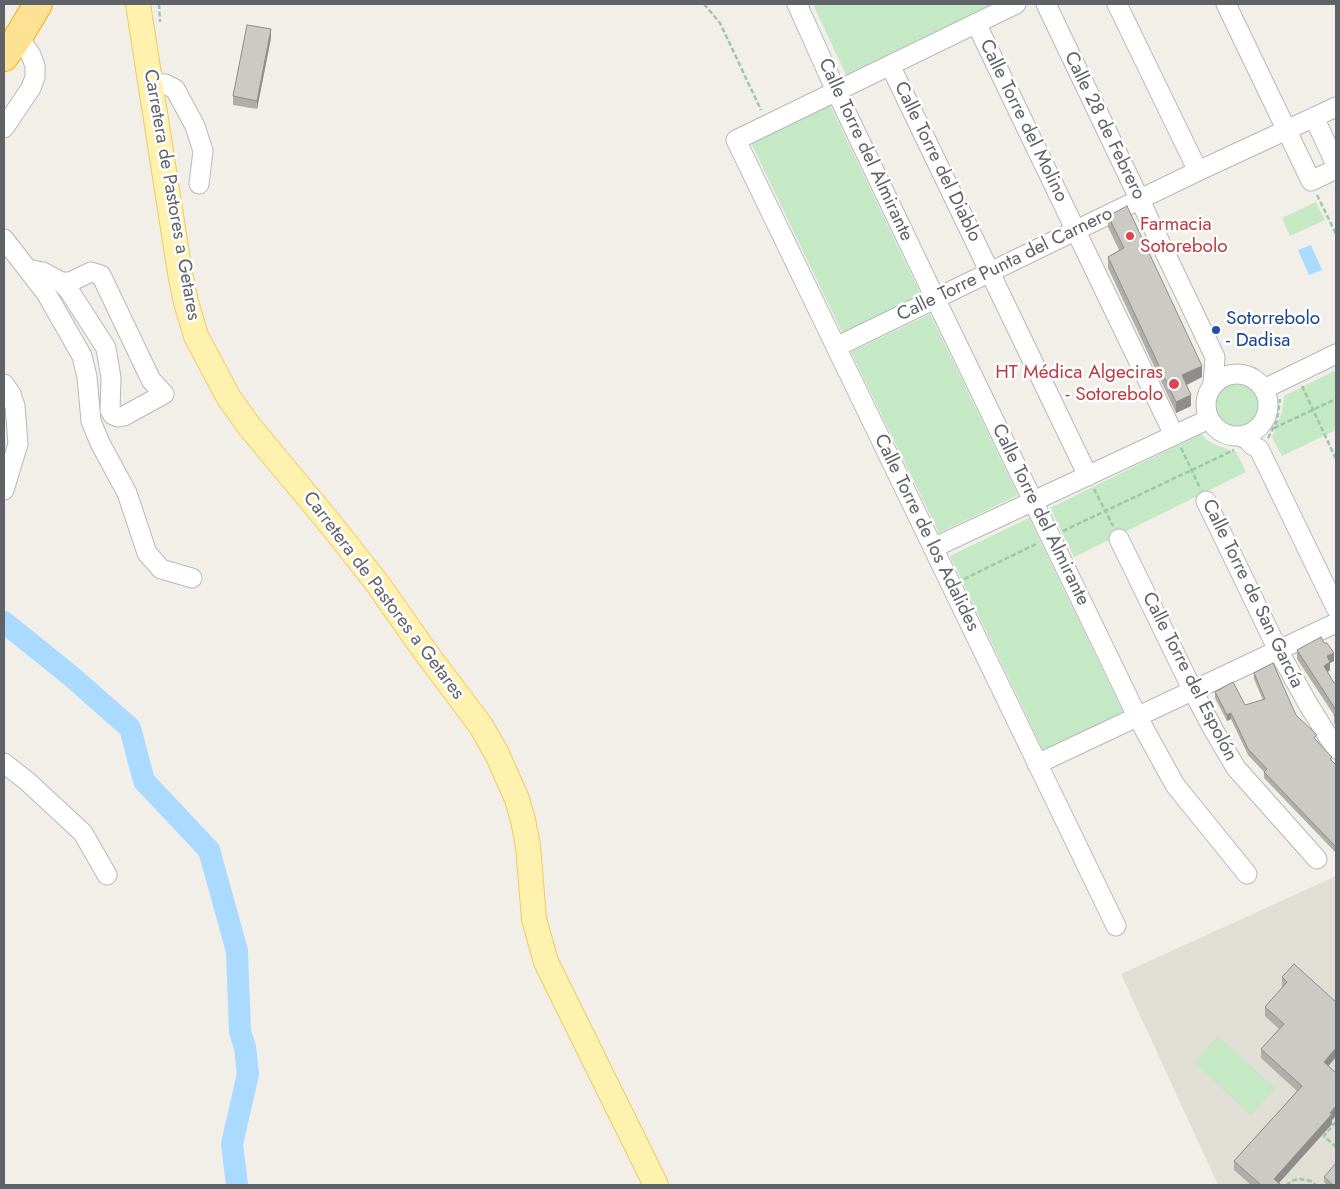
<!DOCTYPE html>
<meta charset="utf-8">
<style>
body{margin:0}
#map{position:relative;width:1340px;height:1189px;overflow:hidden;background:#f1efe8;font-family:Jost,sans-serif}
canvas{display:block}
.frame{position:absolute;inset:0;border:5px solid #5f6368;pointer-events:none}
</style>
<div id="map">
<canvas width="1340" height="1189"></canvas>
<div class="frame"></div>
</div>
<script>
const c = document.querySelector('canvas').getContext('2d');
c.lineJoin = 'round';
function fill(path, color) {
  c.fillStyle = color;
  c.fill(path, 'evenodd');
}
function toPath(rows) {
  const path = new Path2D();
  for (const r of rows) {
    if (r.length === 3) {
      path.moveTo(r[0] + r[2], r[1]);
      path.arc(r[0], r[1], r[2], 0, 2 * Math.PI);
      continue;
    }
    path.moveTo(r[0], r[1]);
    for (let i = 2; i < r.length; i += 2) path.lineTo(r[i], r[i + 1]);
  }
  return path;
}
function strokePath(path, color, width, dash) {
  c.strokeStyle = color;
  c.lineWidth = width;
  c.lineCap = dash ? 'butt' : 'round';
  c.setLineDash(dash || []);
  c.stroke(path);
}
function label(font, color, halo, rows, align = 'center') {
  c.font = font + ' Jost,sans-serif';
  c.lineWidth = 5;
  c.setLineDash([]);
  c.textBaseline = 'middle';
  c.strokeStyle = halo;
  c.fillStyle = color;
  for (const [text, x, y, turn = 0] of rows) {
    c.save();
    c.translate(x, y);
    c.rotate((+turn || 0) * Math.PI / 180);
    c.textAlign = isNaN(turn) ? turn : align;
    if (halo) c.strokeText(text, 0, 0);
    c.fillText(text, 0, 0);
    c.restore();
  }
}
const education = toPath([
 [1336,876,1336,1185,1218,1185,1121,974]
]);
const green = toPath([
 [813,4,994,4,846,75],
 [830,105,922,297,843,334,751,143],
 [1316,202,1325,220,1290,236,1282,218],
 [930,314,1018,495,939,533,851,352],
 [1336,370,1336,430,1282,456,1272,437,1282,412,1284,396],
 [1235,404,24],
 [1201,434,1208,441,1216,445,1236,452,1246,472,1074,557,1050,508],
 [1029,518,1124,714,1044,752,950,556],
 [1218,1036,1275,1088,1251,1115,1194,1063]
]);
const water = toPath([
 [1311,245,1322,270,1309,275,1298,250]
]);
const river = toPath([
 [4,622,71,676,130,728,144,781,209,850,237,951,240,1032,245,1047,248,1074,232,1144,237,1185]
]);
const path = toPath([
 [159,4,160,22],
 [704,4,720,23,761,110],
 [1317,195,1336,234],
 [1302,386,1336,459],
 [1197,409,1199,392],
 [1274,428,1336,399],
 [1210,434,1226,442],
 [1268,438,1277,421,1280,399],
 [1181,448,1200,488],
 [1094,489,1113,526],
 [1063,531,1234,450],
 [964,579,1038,543],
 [1336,1122,1324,1136,1336,1147],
 [1286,1185,1294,1180,1300,1179,1311,1181,1316,1185]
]);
const minor = toPath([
 [797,4,836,91,935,298,1137,716,1175,785,1247,874],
 [1016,4,736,140,1116,926],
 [1046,4,1215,357,1213,384],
 [1117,4,1198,171],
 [1226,4,1311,181,1336,169],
 [976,23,1174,435],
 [890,65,1088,476],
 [151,83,165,84,175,89,195,126,203,151,199,184],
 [1314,117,1336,165],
 [4,128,31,88,35,77,35,66,31,55,25,46,17,39],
 [4,239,46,293,82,356,87,377,91,421,100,443,127,493,147,553,161,569,192,578],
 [27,269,43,272,61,282,70,292,106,348,111,378,110,410,113,415,118,417,124,416,164,394,151,380,101,275,91,272,70,282,61,282],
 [836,347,1198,171,1336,107],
 [1237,405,31],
 [4,384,11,394,15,406,18,444,4,490],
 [1264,389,1336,354],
 [1240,436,1248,440,1252,445,1259,449,1336,608],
 [1206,501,1278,650,1308,704,1336,749],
 [1119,539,1193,691,1213,729,1236,768,1317,859],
 [933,548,1209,419],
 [4,763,27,781,83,833,107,875],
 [1037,764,1336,623]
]);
const major = toPath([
 [138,4,180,273,186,302,196,336,229,398,249,426,328,521,377,583,424,650,481,726,497,754,517,799,523,820,528,846,534,919,546,962,656,1185]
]);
const highway = toPath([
 [4,57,17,39,38,4]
]);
const wall = toPath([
 [271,38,257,109,233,105,233,96],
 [1108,216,1202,377,1187,385,1191,406,1176,413,1108,268,1108,257,1119,250,1108,227],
 [1324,643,1334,661,1330,663,1330,670,1327,672,1334,683,1336,682,1336,727,1334,723,1334,715,1297,659,1297,650],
 [1254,673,1296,715,1336,765,1336,853,1264,778,1264,772,1248,755,1231,719,1227,721,1215,698,1215,692,1245,705,1263,700,1254,679],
 [1282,977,1336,1002,1336,1057,1328,1066,1332,1124,1279,1183,1281,1185,1251,1185,1234,1170,1234,1161,1297,1091,1261,1058,1261,1049,1279,1029,1265,1016,1265,1007,1283,988,1282,986],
 [1324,1177,1336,1185,1327,1185,1324,1182]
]);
const shadedWall = toPath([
 [271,29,271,38,257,109,257,101],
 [1202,366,1202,377,1182,387,1182,375],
 [1191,395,1191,406,1176,413,1176,402],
 [1334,653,1334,661,1330,663,1330,670,1324,675,1324,666,1327,656],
 [1231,713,1231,719,1227,721,1227,715],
 [1336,1048,1336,1057,1324,1071,1324,1062],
 [1336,1106,1336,1116,1332,1120,1332,1124,1277,1185,1274,1179]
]);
const building = toPath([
 [247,25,271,29,257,101,233,96,247,25],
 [1127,206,1202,366,1182,375,1191,395,1176,402,1108,257,1124,248,1108,216,1127,206],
 [1321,637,1324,643,1327,643,1334,653,1327,656,1330,662,1324,666,1334,683,1336,682,1336,710,1297,650,1321,637],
 [1273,663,1296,715,1317,735,1314,738,1332,757,1330,759,1336,765,1336,847,1264,772,1267,769,1248,749,1231,713,1227,715,1215,692,1233,682,1245,705,1265,699,1254,673,1273,663],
 [1336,713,1336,719,1334,715,1336,713],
 [1294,964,1336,1002,1336,1048,1324,1062,1336,1073,1336,1106,1330,1113,1332,1114,1274,1179,1281,1185,1261,1185,1234,1161,1302,1086,1261,1049,1284,1024,1265,1007,1287,982,1282,977,1294,964],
 [1336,1163,1336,1185,1333,1185,1324,1177,1336,1163]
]);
const markers = [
 [1130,236,5,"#e0444e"],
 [1216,330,5,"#1a4fb4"],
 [1174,384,6,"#e0444e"]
];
const streetNames = [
 ["Calle Torre del Molino",1023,121,64],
 ["Calle 28 de Febrero",1104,126,64],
 ["Calle Torre del Almirante",865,150,65],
 ["Calle Torre del Diablo",937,162,64],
 ["Carretera de Pastores a Getares",171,195,80],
 ["Calle Torre Punta del Carnero",1005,265,-26],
 ["Calle Torre del Almirante",1040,515,64],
 ["Calle Torre de los Adalides",926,533,64],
 ["Calle Torre de San García",1252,594,64],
 ["Carretera de Pastores a Getares",383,596,53],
 ["Calle Torre del Espolón",1189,677,63]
];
const healthNames = [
 ["Farmacia",1140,225],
 ["Sotorebolo",1140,247],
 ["HT Médica Algeciras",1163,373,"right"],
 ["- Sotorebolo",1163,395,"right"]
];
const transitNames = [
 ["Sotorrebolo",1226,319],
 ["- Dadisa",1226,341]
];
fill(education, '#e1ded6');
fill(green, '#c5e8c5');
fill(water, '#aadaff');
strokePath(river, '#aadaff', 22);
strokePath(minor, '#b5b8bc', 21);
strokePath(major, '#f2c960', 26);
strokePath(highway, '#f9ab00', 30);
strokePath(path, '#9cc7a9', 2.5, [5, 2.5]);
strokePath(minor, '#fff', 19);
strokePath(major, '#fff2af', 24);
strokePath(highway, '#fde293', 28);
fill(wall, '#afaea9');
fill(shadedWall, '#8f8d8a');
fill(building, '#cccac5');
strokePath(building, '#8f8d8a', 1);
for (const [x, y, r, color] of markers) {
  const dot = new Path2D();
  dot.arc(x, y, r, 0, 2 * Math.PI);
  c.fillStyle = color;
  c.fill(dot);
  strokePath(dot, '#fff', 2);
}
label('19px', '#5f6368', '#fff', streetNames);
label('19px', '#be3a42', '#fff', healthNames, 'left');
label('19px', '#164399', '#fff', transitNames, 'left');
</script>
